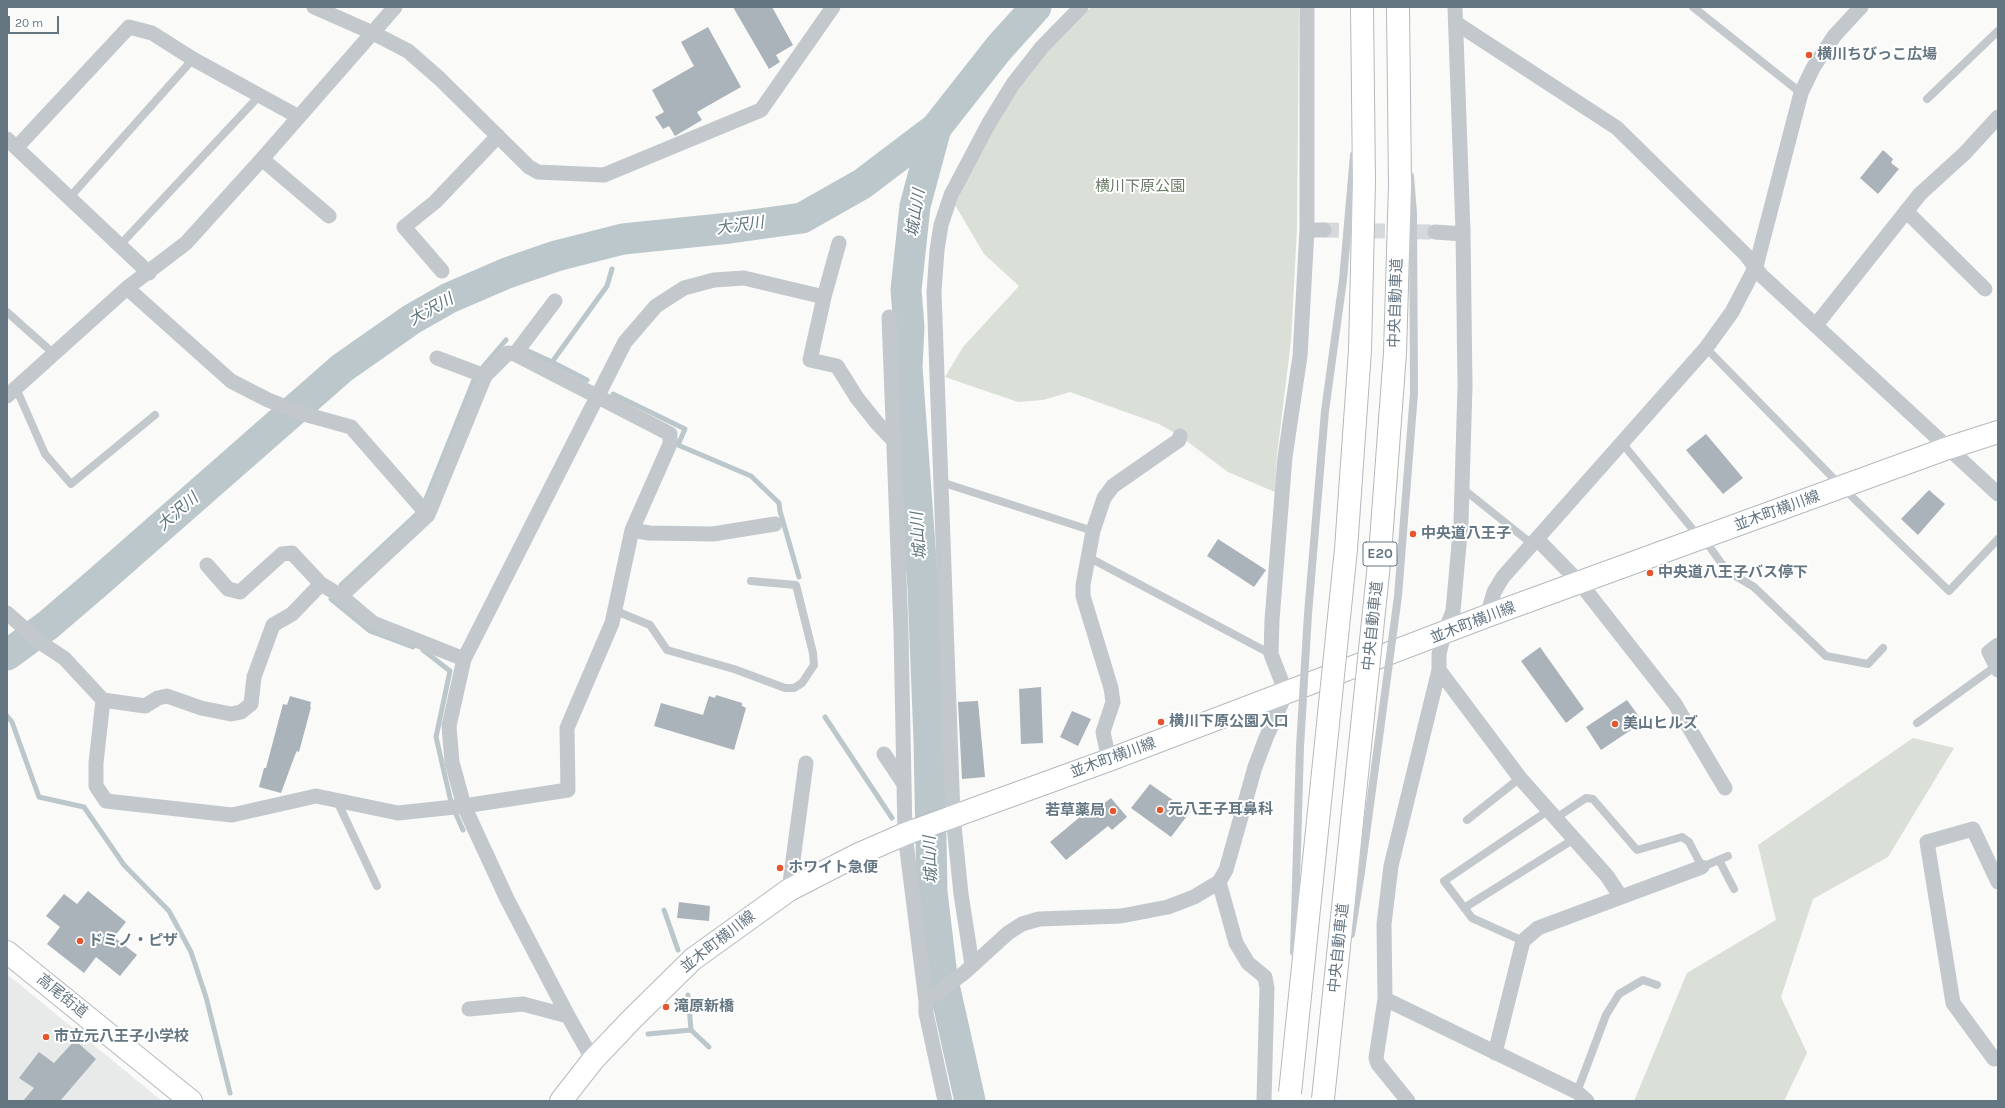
<!DOCTYPE html>
<meta charset="utf-8">
<style>
body{margin:0}
#map{position:relative;width:2005px;height:1108px;overflow:hidden;background:#fafaf8;font-family:Karla,sans-serif}
canvas{display:block}
.frame{position:absolute;inset:0;border:8px solid #657683;pointer-events:none}
.scale{position:absolute;left:8px;top:16px;width:51px;height:18px;box-sizing:border-box;border:2px solid #657683;border-top:0;padding-left:5px;font-size:12px;line-height:14px;white-space:nowrap;color:#657683;-webkit-text-stroke:3px #fff;paint-order:stroke}
</style>
<div id="map">
<canvas width="2005" height="1108"></canvas>
<div class="frame"></div>
<div class="scale">20 m</div>
</div>
<script>
const c = document.querySelector('canvas').getContext('2d');
c.lineJoin = 'round';
function fill(path, color) {
  c.fillStyle = color;
  c.fill(path, 'evenodd');
}
function toPath(rows) {
  const path = new Path2D();
  for (const r of rows) {
    path.moveTo(r[0], r[1]);
    for (let i = 2; i < r.length; i += 2) path.lineTo(r[i], r[i + 1]);
  }
  return path;
}
function strokePath(path, color, width, dash) {
  c.strokeStyle = color;
  c.lineWidth = width;
  c.lineCap = dash ? 'butt' : 'round';
  c.setLineDash(dash || []);
  c.stroke(path);
}
function label(font, color, halo, rows, align = 'center') {
  c.font = font + ' Karla,"Noto Sans JP",sans-serif';
  c.lineWidth = 4;
  c.setLineDash([]);
  c.textBaseline = 'middle';
  c.strokeStyle = halo;
  c.fillStyle = color;
  for (const [text, x, y, turn = 0] of rows) {
    c.save();
    c.translate(x, y);
    c.rotate((+turn || 0) * Math.PI / 180);
    c.textAlign = isNaN(turn) ? turn : align;
    if (halo) c.strokeText(text, 0, 0);
    c.fillText(text, 0, 0);
    c.restore();
  }
}
const built = toPath([
 [7,974,162,1101,7,1101]
]);
const green = toPath([
 [1091,7,1299,7,1297,228,1291,341,1277,455,1275,492,1228,472,1180,436,1159,424,1070,392,1043,400,1018,402,945,377,963,347,1019,286,984,254,955,205,971,166,1022,81,1050,46],
 [1913,738,1954,748,1888,857,1813,899,1781,997,1807,1053,1784,1101,1634,1101,1687,973,1776,920,1758,845]
]);
const stream = toPath([
 [614,253,616,241],
 [526,350,552,362],
 [483,367,506,340],
 [587,380,552,362,607,286,612,269],
 [613,394,685,429,678,445,751,476,779,503,780,511,799,577],
 [424,504,474,380],
 [341,585,419,512],
 [331,599,370,631,413,647],
 [423,650,450,671,436,737,451,802],
 [7,716,12,722,39,797,84,807,124,865,169,911,191,952,206,997,230,1093],
 [825,717,892,818],
 [455,812,463,830],
 [664,910,678,950],
 [691,1030,709,1047],
 [648,1034,691,1030,688,995]
]);
const river = toPath([
 [7,655,48,625,97,583,342,368,412,319,449,298,507,273,556,256,623,239,730,228,802,218,862,184,936,128],
 [970,1101,942,976,932,892,929,740,923,588,907,367,909,327,906,290,915,206,936,128,999,48,1036,7]
]);
const building = toPath([
 [733,7,772,7,793,45,776,55,780,62,769,69],
 [708,27,741,87,697,112,702,120,675,136,669,126,663,129,655,117,664,112,652,90,694,66,681,42],
 [1883,150,1893,159,1891,163,1899,169,1878,194,1860,178],
 [1706,434,1743,478,1723,494,1686,450],
 [1929,490,1945,504,1918,535,1901,519],
 [1218,539,1266,570,1254,587,1207,556],
 [1540,647,1584,709,1566,723,1521,661],
 [1041,687,1043,743,1021,744,1019,689],
 [716,695,742,703,742,706,746,708,734,750,654,726,661,703,703,715,709,696,715,698],
 [290,696,311,702,310,707,311,707,299,752,297,751,295,755,281,793,259,787,264,768,266,768,283,704,287,705],
 [1627,700,1643,722,1601,750,1586,727],
 [978,701,985,777,962,779,958,702],
 [1072,711,1091,719,1078,746,1060,737],
 [1150,784,1190,812,1171,837,1131,808],
 [1111,798,1127,817,1112,830,1108,826,1066,860,1050,842,1087,811,1090,814],
 [88,891,126,922,114,937,137,955,120,976,96,957,84,973,47,944,60,927,46,916,64,894,77,904],
 [679,902,710,906,709,921,677,918],
 [75,1040,96,1059,60,1101,23,1101,34,1088,19,1078,39,1052,54,1063]
]);
const streetTunnel = toPath([
 [1324,230,1435,232]
]);
const lane = toPath([
 [1693,7,1801,93],
 [1927,99,1998,31],
 [70,197,193,59],
 [120,245,260,95],
 [7,312,53,353],
 [1706,348,1842,487,1949,591,1998,539],
 [16,388,45,454,71,484,155,415],
 [1622,443,1699,537],
 [941,482,1093,531],
 [1462,488,1532,544],
 [1704,539,1727,571,1754,587,1826,656,1868,664,1883,648],
 [1088,557,1271,654],
 [616,611,650,625,667,650,734,669,785,688,794,688,802,683,814,665,813,653,796,585,751,581],
 [1917,723,1996,666],
 [337,801,377,886],
 [1556,818,1586,798,1593,799,1637,850,1682,837,1689,842,1702,867,1728,856],
 [1467,820,1520,778],
 [1719,860,1734,889],
 [1464,908,1574,839],
 [1523,941,1472,918,1444,881,1549,810],
 [1577,1092,1606,1015,1619,994,1643,980,1657,985]
]);
const street = toPath([
 [314,7,373,33,408,51,440,79,529,167,538,172,604,175,761,110,833,7],
 [1456,23,1617,128,1746,255,1761,275,1998,494],
 [7,139,149,273],
 [17,147,129,27,152,33,193,59,299,117],
 [262,159,329,216],
 [1906,211,1985,289],
 [1307,230,1324,230],
 [1435,232,1463,234],
 [442,271,404,227,435,202,498,136],
 [127,288,231,381,268,400,304,414,351,427,428,515],
 [824,297,839,243],
 [889,317,901,630,905,834,926,1001],
 [1816,325,1920,194,1965,153,1998,117],
 [515,354,555,301],
 [437,358,485,376],
 [7,396,127,288,186,243,262,159,395,7],
 [632,530,649,533,713,534,775,524],
 [1537,539,1580,583,1675,704,1725,788],
 [207,565,228,589,240,592,282,554,292,553,321,584,341,596],
 [321,584,292,614,273,625,254,677,251,704,241,712,231,714,201,708,167,696,158,698,145,706,103,700,96,763,96,786,106,801,232,815,316,796,398,813,464,806,568,790,567,728,612,623,632,530,670,444,670,434,515,354,508,353,485,376,428,515,341,596,373,623,464,659],
 [7,613,41,643,64,658,103,700],
 [1487,616,1494,592,1503,577,1706,348,1732,312,1756,266,1801,93,1813,68,1824,51,1835,35,1861,7],
 [1998,645,1989,652,1998,670],
 [1439,670,1520,778,1607,876,1621,897],
 [884,754,904,784],
 [1109,760,1103,732,1113,702,1111,688,1083,596,1083,585,1093,531,1104,498,1113,486,1179,440,1180,436],
 [1219,882,1236,943,1248,963,1265,977,1267,988,1264,1101],
 [1998,882,1973,829,1927,842,1953,1003,1994,1059,1998,1057],
 [789,890,806,763],
 [972,965,961,894,953,816,934,292,937,250,941,225,951,195,989,123,1013,84,1042,47,1081,7],
 [1385,999,1577,1092,1587,1101],
 [469,1009,523,1004,568,1016],
 [1495,1053,1523,941,1538,928,1702,867],
 [593,1060,568,1016,507,899,464,806,452,762,449,726,464,659,625,342,656,306,684,288,714,280,744,278,824,297,810,360,837,366,857,398,877,423,893,440],
 [945,1101,926,1013,926,1001,964,973,1008,933,1022,924,1039,919,1121,916,1168,907,1194,897,1219,882,1226,870,1255,767,1266,738,1286,693,1271,654,1272,620,1285,457,1300,356,1307,230,1307,7],
 [1408,1101,1378,1064,1376,1058,1385,999,1384,924,1391,866,1439,670,1439,654,1444,634,1453,611,1461,522,1465,386,1463,231,1455,7]
]);
const secondary = toPath([
 [561,1101,593,1060,632,1019,693,959,789,890,859,854,905,834,1109,760,1487,616,1948,448,1998,432]
]);
const primary = toPath([
 [7,952,191,1101]
]);
const laneBridge = toPath([
 [1351,934,1361,872,1398,596,1414,393,1413,213,1410,176],
 [1294,952,1300,747,1308,614,1325,411,1343,280,1354,155]
]);
const highwayBridge = toPath([
 [1290,1093,1346,549,1360,350,1364,182,1362,7],
 [1323,1099,1380,554,1395,353,1400,185,1398,7]
]);
const markers = [
 [1809,55,4,"#e4572e"],
 [1413,534,4,"#e4572e"],
 [1650,573,4,"#e4572e"],
 [1161,722,4,"#e4572e"],
 [1615,724,4,"#e4572e"],
 [1160,810,4,"#e4572e"],
 [1113,811,4,"#e4572e"],
 [780,868,4,"#e4572e"],
 [80,941,4,"#e4572e"],
 [666,1007,4,"#e4572e"],
 [46,1037,4,"#e4572e"]
];
const shields = [
 [1380,554,34]
];
const shieldNames = [
 ["E20",1380,554]
];
const poiNames = [
 ["横川ちびっこ広場",1817,55],
 ["中央道八王子",1421,534],
 ["中央道八王子バス停下",1658,573],
 ["横川下原公園入口",1169,722],
 ["美山ヒルズ",1623,724],
 ["元八王子耳鼻科",1168,810],
 ["若草薬局",1105,811,"right"],
 ["ホワイト急便",788,868],
 ["ドミノ・ピザ",88,941],
 ["滝原新橋",674,1007],
 ["市立元八王子小学校",54,1037]
];
const parkNames = [
 ["横川下原公園",1140,187]
];
const streetNames = [
 ["中央自動車道",1396,303,-88],
 ["並木町横川線",1777,511,-20],
 ["並木町横川線",1473,623,-21],
 ["中央自動車道",1373,626,-84],
 ["並木町横川線",1113,758,-20],
 ["並木町横川線",718,942,-38],
 ["中央自動車道",1339,948,-84],
 ["高尾街道",62,996,39]
];
const waterNames = [
 ["城山川",916,213,-81],
 ["大沢川",740,226,-8],
 ["大沢川",431,310,-29],
 ["大沢川",178,512,-41],
 ["城山川",919,536,-94],
 ["城山川",931,860,-92]
];
fill(built, '#e8e9e9');
fill(green, '#dadfd7');
strokePath(stream, '#bbc7cb', 5);
strokePath(river, '#bbc7cb', 31);
fill(building, '#aab3b9');
strokePath(streetTunnel, '#d5d9db', 15, [15, 8]);
strokePath(secondary, '#b3babf', 24);
strokePath(primary, '#b5babe', 24);
strokePath(lane, '#c3c8cc', 8);
strokePath(street, '#c3c8cc', 15);
strokePath(secondary, '#fff', 22);
strokePath(primary, '#fff', 22);
strokePath(highwayBridge, '#b4b9bd', 24, []);
strokePath(laneBridge, '#c3c8cc', 8);
strokePath(highwayBridge, '#fff', 22);
for (const [x, y, r, color] of markers) {
  const dot = new Path2D();
  dot.arc(x, y, r, 0, 2 * Math.PI);
  c.fillStyle = color;
  c.fill(dot);
  strokePath(dot, '#fff', 1.5);
}
for (const [x, y, w] of shields) {
  const box = new Path2D();
  box.roundRect(x - w / 2, y - 12, w, 24, 3);
  c.fillStyle = '#fff';
  c.fill(box);
  strokePath(box, '#657683', 1);
}
label('bold 14px', '#657683', null, shieldNames);
label('bold 15px', '#657683', '#fff', poiNames, 'left');
label('15px', '#687a64', '#fff', parkNames);
label('15px', '#657683', '#fff', streetNames);
label('italic 16px', '#60757c', '#fff', waterNames);
</script>
